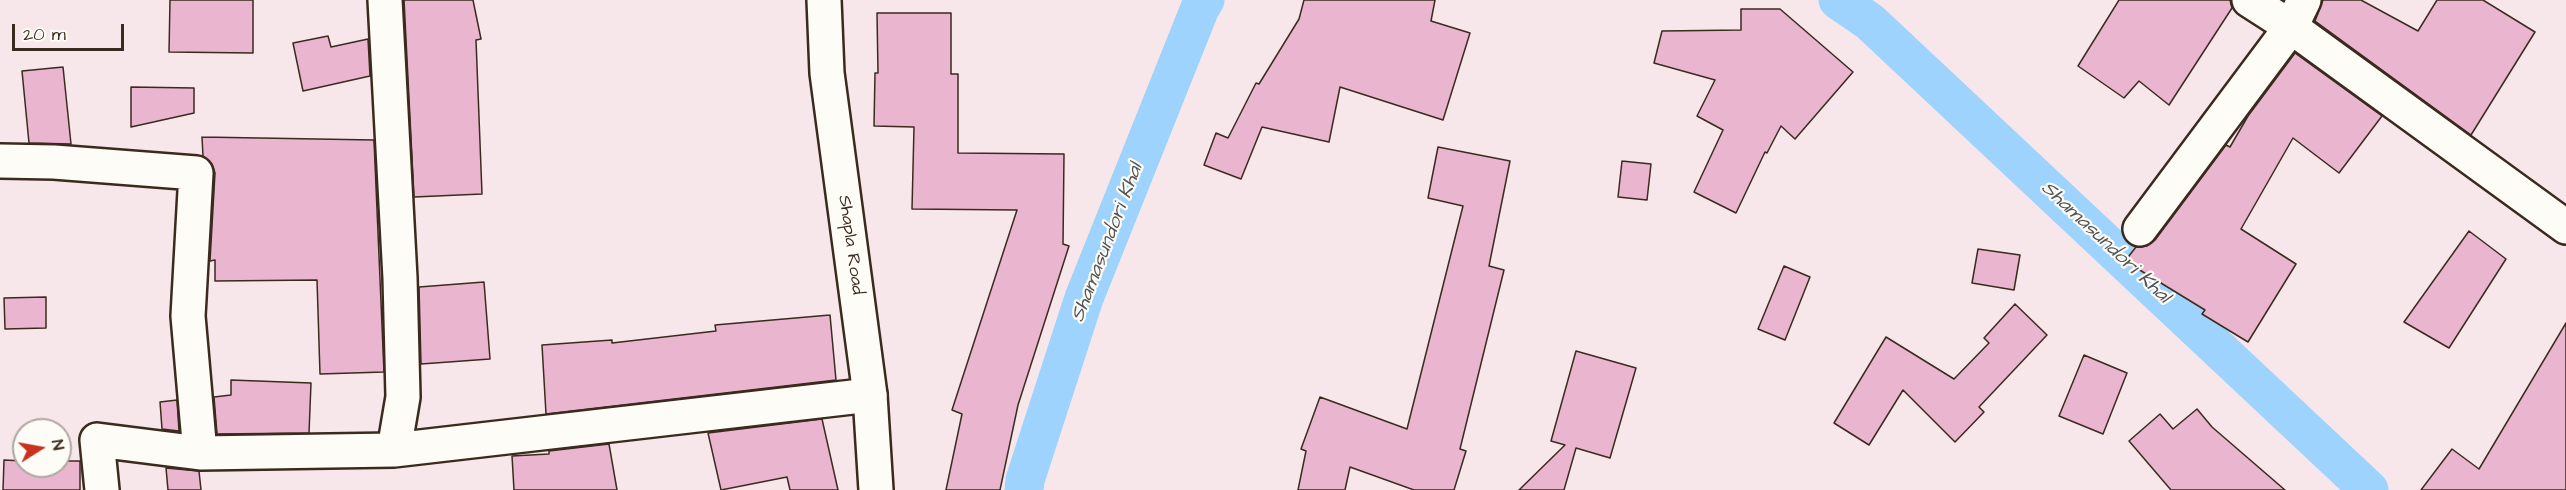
<!DOCTYPE html>
<style>
body{margin:0}
#map{position:relative;width:2566px;height:490px;overflow:hidden;background:#f7e7eb;font-family:"Architects Daughter",sans-serif}
canvas{display:block}
.north{position:absolute;left:12px;top:418px;width:60px;height:60px;box-sizing:border-box;background:#fdfcf7;border:2px solid #afa8a0;border-radius:50%;rotate:79deg;font-size:16px;font-weight:700;line-height:24px;text-align:center;color:#3b2a1e}
.north::after{content:'';display:block;margin:auto;width:21px;height:27px;background:#c8321e;clip-path:polygon(50% 0,100% 100%,50% 72%,0 100%)}
.scale{position:absolute;left:12px;top:24px;width:112px;height:27px;box-sizing:border-box;border:3px solid #3b2a1e;border-top:0;padding-left:8px;font-size:18px;line-height:21px;white-space:nowrap;color:#3b2a1e;-webkit-text-stroke:4px #fdfcf7;paint-order:stroke}
</style>
<div id="map">
<canvas width="2566" height="490"></canvas>
<div class="north">N</div>
<div class="scale">20 m</div>
</div>
<script>
const c = document.querySelector('canvas').getContext('2d');
c.lineJoin = 'round';
function toPath(rows) {
  const path = new Path2D();
  for (const r of rows) {
    path.moveTo(r[0], r[1]);
    for (let i = 2; i < r.length; i += 2) path.lineTo(r[i], r[i + 1]);
  }
  return path;
}
function strokePath(path, color, width, dash) {
  c.strokeStyle = color;
  c.lineWidth = width;
  c.lineCap = dash ? 'butt' : 'round';
  c.setLineDash(dash || []);
  c.stroke(path);
}
function fill(path, color) {
  c.fillStyle = color;
  c.fill(path, 'evenodd');
}
function label(font, color, halo, rows, align = 'center') {
  c.font = font + ' "Architects Daughter",sans-serif';
  c.lineWidth = 4.5;
  c.setLineDash([]);
  c.textBaseline = 'middle';
  c.strokeStyle = halo;
  c.fillStyle = color;
  for (const [text, x, y, turn = 0] of rows) {
    c.save();
    c.translate(x, y);
    c.rotate((+turn || 0) * Math.PI / 180);
    c.textAlign = isNaN(turn) ? turn : align;
    if (halo) c.strokeText(text, 0, 0);
    c.fillText(text, 0, 0);
    c.restore();
  }
}
const canal = toPath([
 [1838,0,1870,22,2369,490],
 [1024,490,1025,480,1084,298,1200,8,1205,0]
]);
const building = toPath([
 [170,0,253,0,253,53,169,52,170,0],
 [404,0,473,0,481,39,476,40,482,194,414,197,404,0],
 [1304,0,1435,0,1431,21,1470,33,1443,120,1340,87,1329,142,1262,127,1241,179,1204,165,1216,133,1228,138,1256,83,1259,84,1299,19,1304,0],
 [2119,0,2230,0,2232,8,2169,105,2139,81,2124,98,2078,66,2119,0],
 [2323,0,2361,0,2418,31,2437,0,2483,0,2535,32,2471,135,2315,21,2323,0],
 [1741,9,1780,9,1853,72,1795,139,1781,126,1767,153,1765,152,1736,213,1694,192,1723,130,1697,116,1715,80,1654,63,1662,31,1741,30,1741,9],
 [877,13,951,13,951,74,958,74,958,153,1064,154,1063,244,1069,246,1018,405,1000,490,946,490,962,414,952,410,1017,210,912,209,914,127,874,126,875,73,878,73,877,13],
 [328,36,331,47,368,39,370,76,303,91,293,43,328,36],
 [2295,53,2382,116,2339,173,2293,138,2241,229,2296,264,2248,342,2202,314,2205,310,2125,261,2136,247,2147,246,2155,240,2226,145,2230,147,2248,116,2295,53],
 [63,67,71,144,29,143,22,71,63,67],
 [131,87,194,88,194,113,131,127,131,87],
 [202,137,374,140,384,372,320,374,317,280,215,281,215,260,210,261,215,173,212,164,203,156,202,137],
 [1438,147,1510,161,1489,266,1504,270,1460,449,1466,451,1454,490,1414,490,1350,467,1345,490,1298,490,1306,451,1301,449,1320,397,1407,429,1463,206,1428,198,1438,147],
 [1622,161,1651,164,1647,200,1618,197,1622,161],
 [2469,231,2506,259,2449,348,2404,322,2469,231],
 [1978,249,2020,255,2014,290,1972,283,1978,249],
 [1784,266,1810,277,1785,340,1758,329,1784,266],
 [484,282,490,359,421,364,419,287,484,282],
 [46,297,46,328,5,329,4,298,46,297],
 [2015,304,2047,335,1979,407,1984,412,1955,442,1903,390,1869,445,1834,423,1886,337,1954,379,1989,343,1984,338,2015,304],
 [830,315,836,380,546,414,542,345,612,340,612,343,716,331,715,325,830,315],
 [2566,323,2566,490,2421,490,2452,449,2479,469,2566,323],
 [1576,351,1636,368,1610,458,1576,448,1564,490,1519,490,1565,445,1551,441,1576,351],
 [2084,355,2127,373,2103,434,2059,416,2084,355],
 [231,380,311,383,309,433,217,434,214,397,231,395,231,380],
 [177,400,179,431,162,429,160,402,177,400],
 [2197,409,2212,427,2285,490,2171,490,2129,441,2160,414,2173,429,2197,409],
 [822,419,838,490,790,490,787,477,721,490,708,433,822,419],
 [609,444,617,490,514,490,512,456,549,454,549,451,609,444],
 [4,460,24,461,24,466,60,466,60,461,80,461,80,490,3,490,4,460],
 [166,468,199,471,201,490,168,490,166,468]
]);
const minor = toPath([
 [385,0,400,278,403,397,394,450],
 [2249,0,2291,27,2566,227],
 [0,161,54,162,196,173,188,316,200,453,97,440,102,490],
 [2140,229,2291,27,2304,0],
 [200,453,394,450,870,395]
]);
const tertiary = toPath([
 [824,0,827,73,870,395,876,490]
]);
const streetNames = [
 ["Shapla Road",850,245,82]
];
const waterNames = [
 ["Shamasundori Khal",1108,243,-69],
 ["Shamasundori Khal",2105,243,43]
];
strokePath(canal, '#9dd3fc', 39);
fill(building, '#eab5cf');
strokePath(building, '#3b2a1e', 1.5);
strokePath(minor, '#3b2a1e', 38);
strokePath(tertiary, '#3b2a1e', 38);
strokePath(minor, '#fdfcf7', 33);
strokePath(tertiary, '#fdfcf7', 33);
label('18px', '#3b2a1e', '#fdfcf7', streetNames);
label('italic 20px', '#545456', '#fdfcf7', waterNames);
</script>
